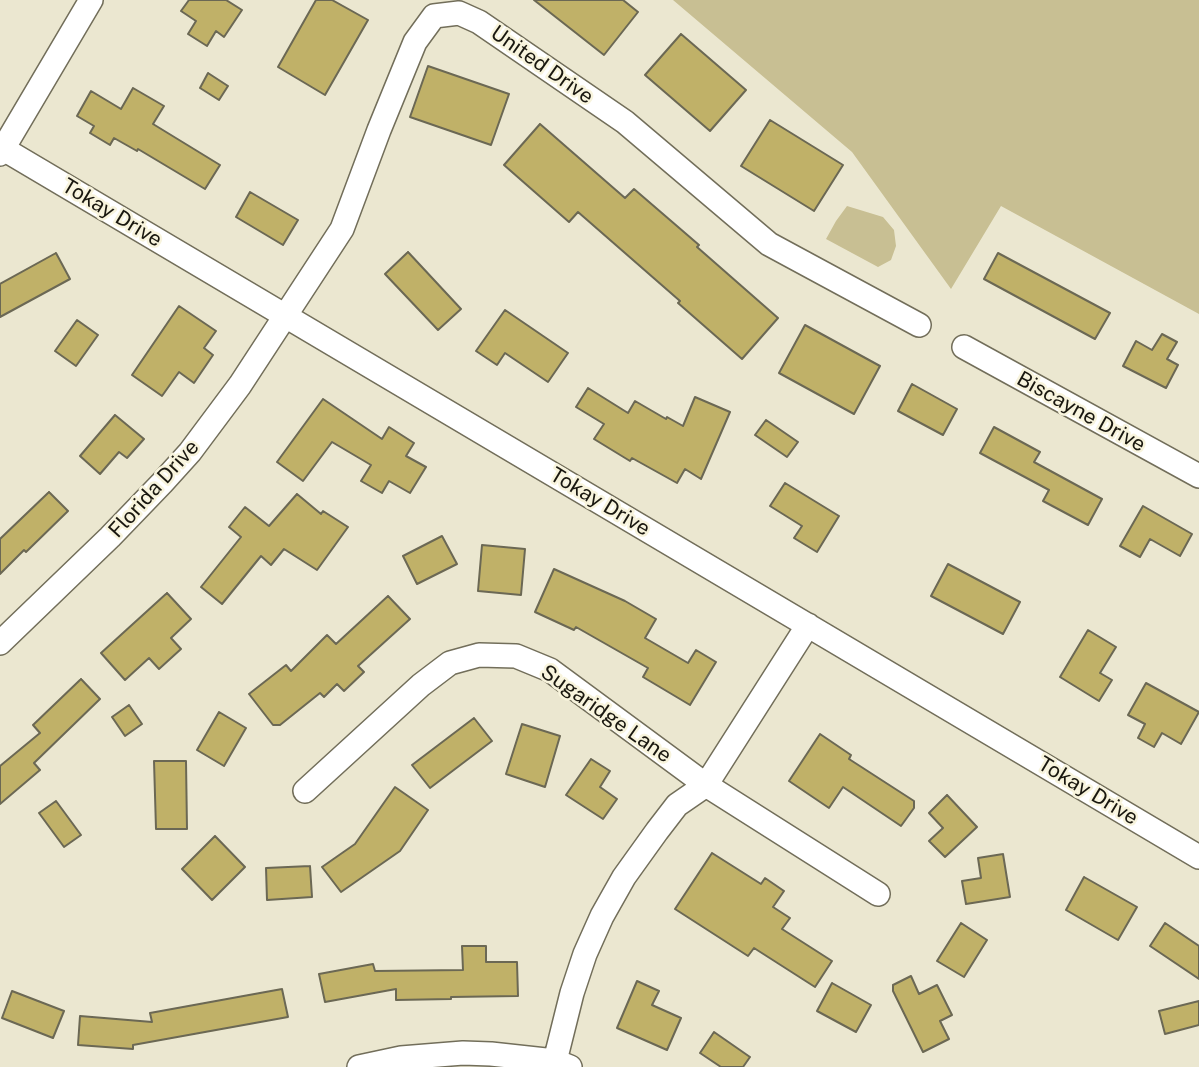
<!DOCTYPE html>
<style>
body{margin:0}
canvas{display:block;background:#ebe7d0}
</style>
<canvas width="1199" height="1067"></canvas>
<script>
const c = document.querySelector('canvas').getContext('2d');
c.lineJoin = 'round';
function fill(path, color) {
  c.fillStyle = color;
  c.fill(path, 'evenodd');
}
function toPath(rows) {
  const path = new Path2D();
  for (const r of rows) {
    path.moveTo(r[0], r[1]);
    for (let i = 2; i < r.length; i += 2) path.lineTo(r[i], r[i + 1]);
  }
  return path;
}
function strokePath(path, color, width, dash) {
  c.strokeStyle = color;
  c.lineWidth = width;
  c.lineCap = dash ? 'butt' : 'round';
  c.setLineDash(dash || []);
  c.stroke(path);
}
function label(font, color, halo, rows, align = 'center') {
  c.font = font + ' "Public Sans",sans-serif';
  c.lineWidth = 5;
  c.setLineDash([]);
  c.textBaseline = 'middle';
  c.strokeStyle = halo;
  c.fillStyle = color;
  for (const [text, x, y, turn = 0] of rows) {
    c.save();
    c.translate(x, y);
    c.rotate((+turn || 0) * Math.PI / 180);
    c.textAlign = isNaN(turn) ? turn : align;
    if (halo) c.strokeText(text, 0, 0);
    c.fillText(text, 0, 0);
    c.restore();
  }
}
const green = toPath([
 [673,0,1199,0,1199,314,1001,206,951,289,852,152],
 [847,206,883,217,894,230,896,246,891,260,878,267,826,239,836,221]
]);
const building = toPath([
 [189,0,226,0,242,10,224,37,216,31,207,46,188,34,196,21,181,11,189,0],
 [316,0,332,0,368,20,325,95,278,67,316,0],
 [534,0,623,0,638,12,604,55,534,0],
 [681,34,746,90,710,131,645,75,681,34],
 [428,66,509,94,491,145,410,117,428,66],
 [208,73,228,86,219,100,200,88,208,73],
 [133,88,164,106,153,124,220,165,205,189,138,149,137,151,114,138,110,145,90,133,94,126,77,116,91,91,121,109,133,88],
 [770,120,843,165,814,211,741,166,770,120],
 [540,124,625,198,634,189,699,245,697,247,778,318,742,359,678,303,680,301,578,212,569,222,504,165,540,124],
 [250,192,298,220,283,245,236,217,250,192],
 [408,252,461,309,438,330,385,274,408,252],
 [56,253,70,279,0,317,0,284,56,253],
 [998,253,1110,313,1095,339,984,279,998,253],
 [179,306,216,331,204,348,213,355,194,383,179,372,162,396,132,375,179,306],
 [505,310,568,353,548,382,505,353,497,365,476,351,505,310],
 [77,320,98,335,76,366,55,351,77,320],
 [805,325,880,366,854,414,779,373,805,325],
 [1162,334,1177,342,1167,359,1178,365,1166,388,1123,366,1136,341,1152,350,1162,334],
 [912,384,957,409,943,435,898,411,912,384],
 [588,388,628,413,635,401,666,419,667,417,683,426,695,397,730,412,701,479,685,469,677,483,632,458,630,461,594,439,604,424,576,407,588,388],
 [323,399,382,439,389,427,414,443,406,456,426,467,410,493,389,481,382,493,361,481,371,465,332,442,303,481,277,462,323,399],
 [115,415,144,439,127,458,119,452,100,474,80,456,115,415],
 [766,420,798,442,787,457,755,435,766,420],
 [994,427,1040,452,1034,462,1102,499,1088,525,1043,501,1049,490,980,453,994,427],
 [785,483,839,516,817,552,794,538,802,526,770,506,785,483],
 [49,492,68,511,26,552,24,550,0,574,0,539,49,492],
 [297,494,321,514,323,511,348,527,317,570,284,549,271,565,261,556,222,604,201,587,241,537,229,527,245,507,269,526,297,494],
 [1143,506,1192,534,1180,556,1150,539,1140,557,1120,546,1143,506],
 [442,536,457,564,417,584,403,556,442,536],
 [482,545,525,549,521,595,478,591,482,545],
 [948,564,1020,602,1003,634,931,596,948,564],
 [554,569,625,601,656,619,645,638,688,663,696,650,716,662,690,705,643,677,648,668,576,627,574,630,535,612,554,569],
 [167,593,191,619,171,638,181,649,159,669,149,658,125,680,101,653,167,593],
 [388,596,410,619,358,666,364,672,344,691,337,684,324,697,320,693,280,725,273,725,249,694,286,665,291,671,327,635,336,644,388,596],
 [1088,630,1116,647,1100,673,1112,680,1099,701,1060,677,1088,630],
 [81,679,100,699,34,763,40,770,0,804,0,766,40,733,33,725,81,679],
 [1146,683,1199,712,1181,744,1162,733,1154,747,1138,738,1145,724,1128,715,1146,683],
 [129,705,142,724,125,736,112,717,129,705],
 [219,712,246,728,224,766,197,750,219,712],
 [474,718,492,741,430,788,412,765,474,718],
 [522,724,560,736,545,787,506,774,522,724],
 [820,734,851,755,849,759,914,801,914,808,901,826,843,787,829,808,789,781,820,734],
 [591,759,610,771,600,787,617,799,603,819,566,795,591,759],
 [154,761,186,761,187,829,156,829,154,761],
 [395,787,428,810,400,851,341,892,322,867,355,844,395,787],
 [947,795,977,827,945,857,929,841,943,828,929,813,947,795],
 [56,801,81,835,64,847,39,813,56,801],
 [215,836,245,867,212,900,182,869,215,836],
 [712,853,761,884,765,878,784,891,773,907,790,918,782,929,832,961,815,987,754,948,748,956,675,909,712,853],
 [1003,854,1010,897,966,904,962,881,981,878,978,858,1003,854],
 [310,866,312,897,267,900,266,868,310,866],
 [1084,877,1137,907,1118,940,1066,910,1084,877],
 [961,923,987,940,964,977,937,961,961,923],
 [1165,923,1199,946,1199,979,1150,946,1165,923],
 [462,946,486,946,486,962,517,962,518,996,451,997,451,999,396,1000,396,989,325,1002,319,974,373,964,375,971,463,970,462,946],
 [911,976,919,994,937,985,952,1015,940,1021,949,1039,923,1052,893,991,893,985,911,976],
 [637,981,659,991,652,1005,681,1018,667,1050,617,1028,637,981],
 [832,983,871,1005,856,1032,817,1011,832,983],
 [282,989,288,1017,133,1045,133,1049,78,1045,80,1016,152,1022,150,1013,282,989],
 [12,991,64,1011,53,1038,2,1018,12,991],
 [1199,1001,1199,1025,1165,1034,1159,1011,1199,1001],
 [714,1032,750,1057,743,1067,721,1067,700,1053,714,1032]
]);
const minor = toPath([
 [0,147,1199,857],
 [0,154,91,0],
 [964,347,1199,476],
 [0,643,110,537,162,483,190,452,240,385,342,229,379,130,415,42,434,16,459,13,479,22,625,122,769,244,919,325],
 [305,791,421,685,450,663,479,655,516,656,550,670,706,785,878,894],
 [555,1061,572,993,585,954,602,916,624,877,657,831,677,805,706,785,808,625],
 [359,1067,401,1058,463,1053,491,1054,555,1061,570,1067]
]);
const streetNames = [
 ["United Drive",542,65,35],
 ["Tokay Drive",112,213,31],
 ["Biscayne Drive",1081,412,29],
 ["Florida Drive",154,489,-48],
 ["Tokay Drive",600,502,31],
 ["Sugaridge Lane",606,714,35],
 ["Tokay Drive",1088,791,31]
];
fill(green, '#c8bf93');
fill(building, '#c0b168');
strokePath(building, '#6b6854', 2);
strokePath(minor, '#726e5a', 26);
strokePath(minor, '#fff', 23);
label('21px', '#19170f', '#f8f4dd', streetNames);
</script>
